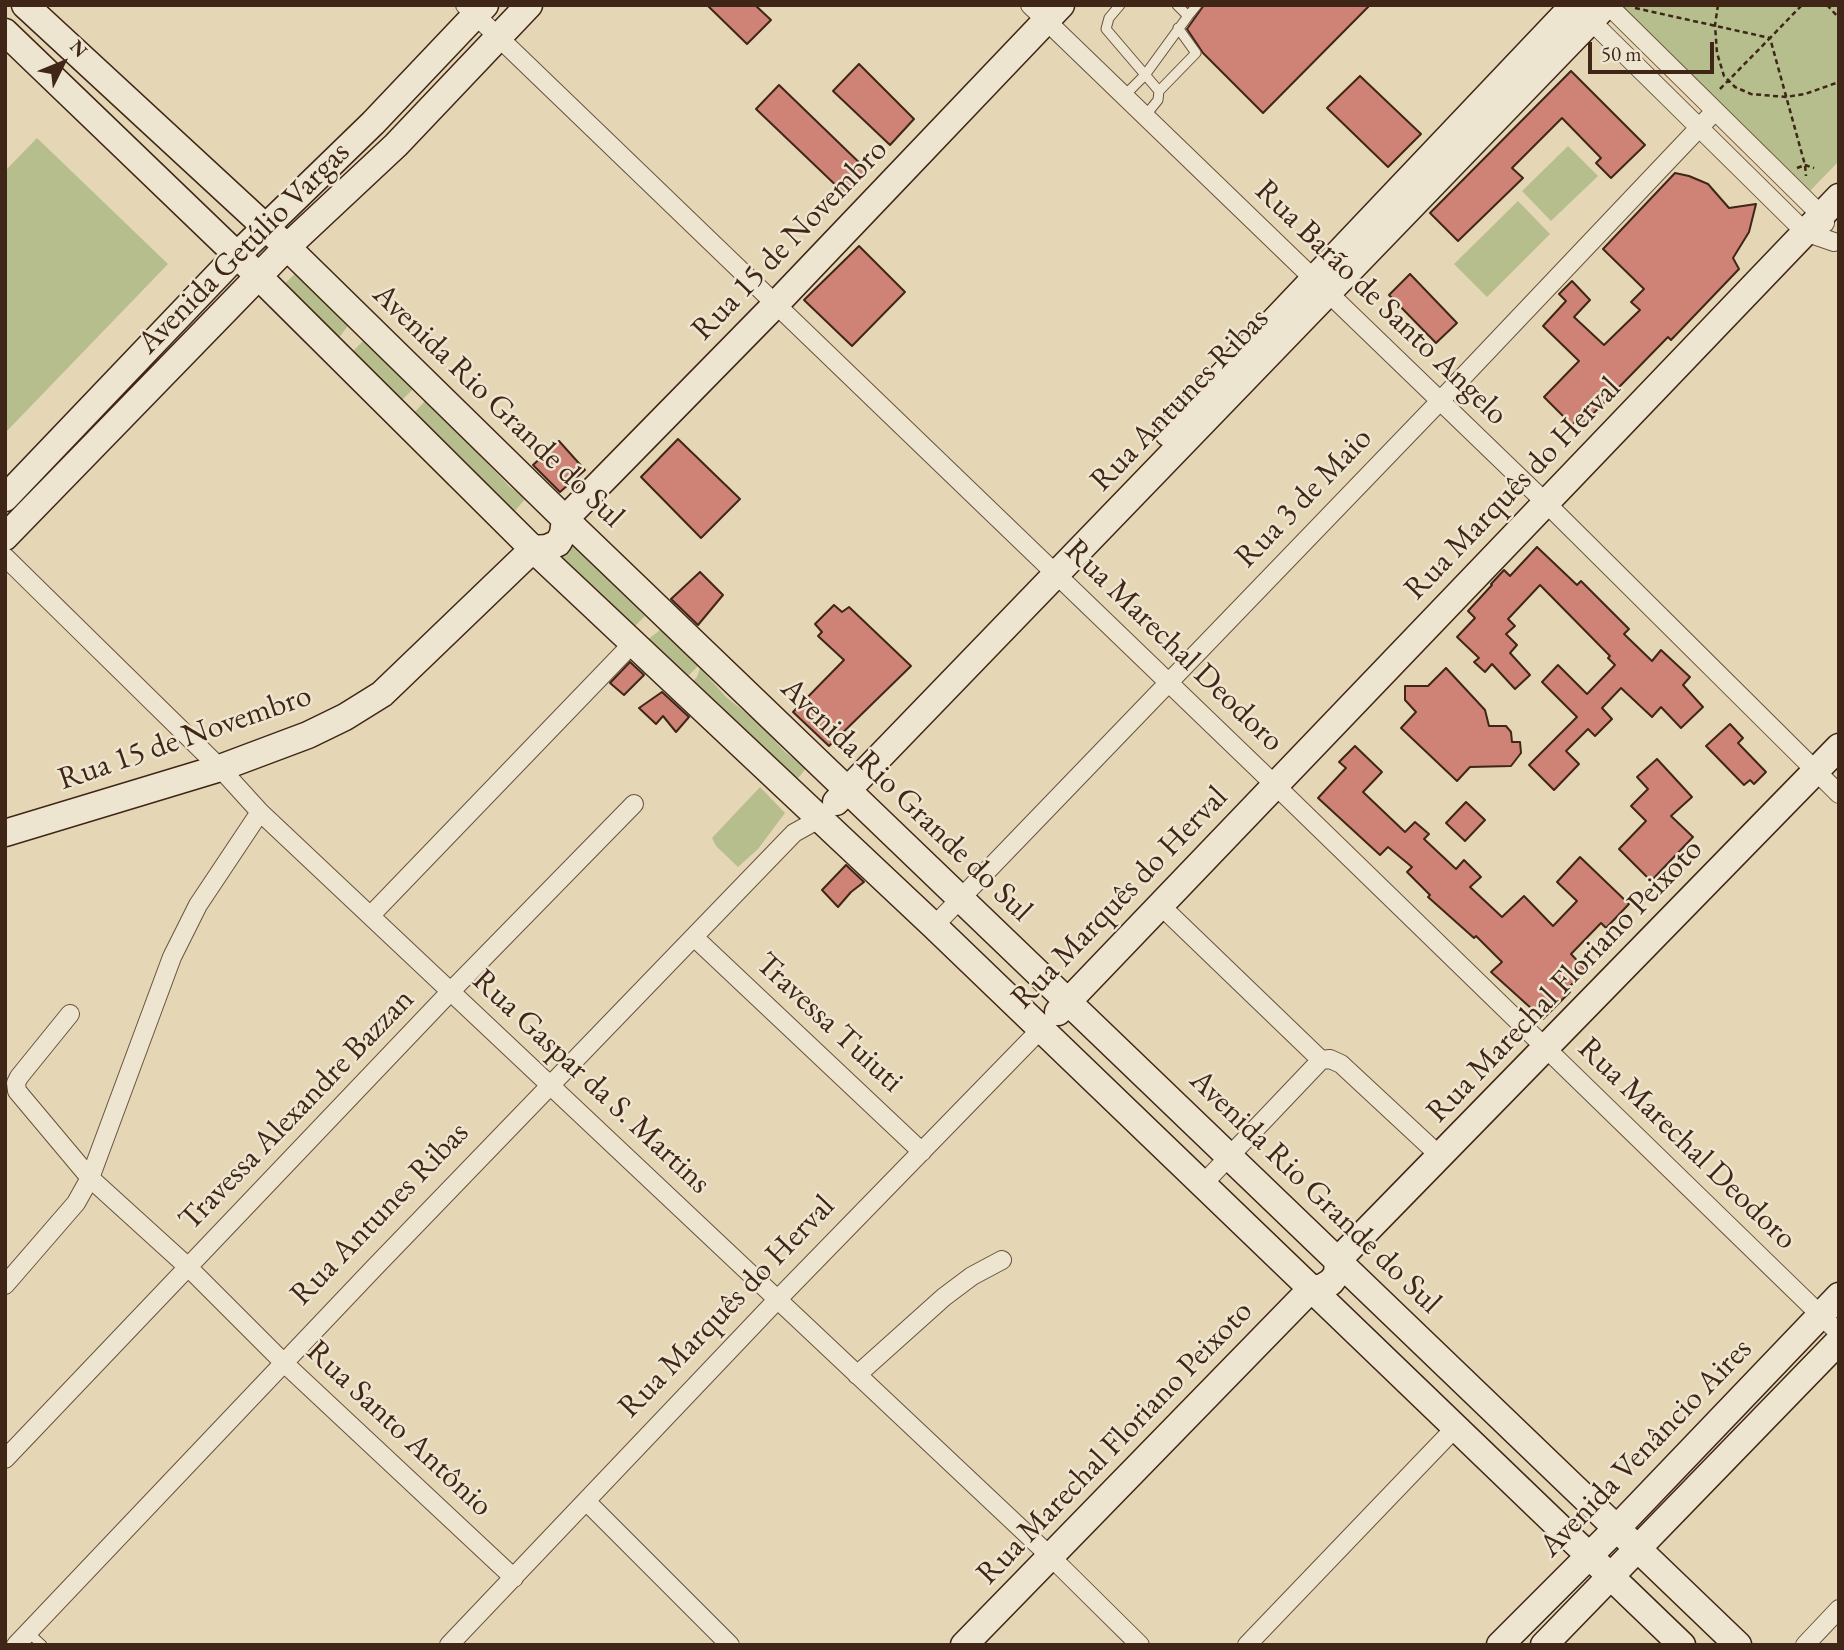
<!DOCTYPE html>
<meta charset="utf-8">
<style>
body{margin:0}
#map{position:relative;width:1844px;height:1650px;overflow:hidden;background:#e5d7b6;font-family:"EB Garamond",serif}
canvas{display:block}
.frame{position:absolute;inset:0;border:7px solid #3f2616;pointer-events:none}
.north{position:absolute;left:28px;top:28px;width:70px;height:70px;-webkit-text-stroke:5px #eee5d0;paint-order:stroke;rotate:47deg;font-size:19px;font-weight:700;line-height:28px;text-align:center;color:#3f2616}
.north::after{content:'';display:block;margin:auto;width:24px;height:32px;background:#3f2616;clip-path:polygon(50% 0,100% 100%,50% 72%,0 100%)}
.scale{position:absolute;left:1588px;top:42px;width:126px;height:32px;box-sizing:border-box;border:4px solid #3f2616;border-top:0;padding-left:9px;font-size:21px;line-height:24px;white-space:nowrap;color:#3f2616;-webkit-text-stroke:5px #eee5d0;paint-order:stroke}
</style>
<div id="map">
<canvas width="1844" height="1650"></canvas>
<div class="frame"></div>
<div class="north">N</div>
<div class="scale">50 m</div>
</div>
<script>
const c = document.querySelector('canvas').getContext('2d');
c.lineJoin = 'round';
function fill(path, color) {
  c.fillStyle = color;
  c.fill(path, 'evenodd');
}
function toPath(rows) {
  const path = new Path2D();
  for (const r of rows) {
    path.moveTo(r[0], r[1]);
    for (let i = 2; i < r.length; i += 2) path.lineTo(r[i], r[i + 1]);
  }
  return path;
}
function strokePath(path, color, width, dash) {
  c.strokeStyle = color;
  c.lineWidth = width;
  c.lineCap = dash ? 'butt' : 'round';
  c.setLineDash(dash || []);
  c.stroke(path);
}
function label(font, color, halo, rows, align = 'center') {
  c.font = font + ' "EB Garamond",serif';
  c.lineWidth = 5;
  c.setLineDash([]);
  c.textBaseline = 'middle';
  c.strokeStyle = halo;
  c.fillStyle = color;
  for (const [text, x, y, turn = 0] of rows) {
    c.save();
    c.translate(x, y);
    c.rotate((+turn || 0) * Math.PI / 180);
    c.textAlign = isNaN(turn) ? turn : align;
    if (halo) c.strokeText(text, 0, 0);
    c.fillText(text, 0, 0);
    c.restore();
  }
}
const green = toPath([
 [1621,5,1839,5,1839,161,1808,193,1619,7],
 [37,138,168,264,5,433,5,171],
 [1568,146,1598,176,1551,221,1522,191],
 [1518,201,1550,234,1487,297,1454,264],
 [296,273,350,323,338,339,283,285],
 [363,341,413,389,399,403,352,352],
 [425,401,436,409,510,487,526,498,514,512,412,415],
 [569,542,645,616,634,627,555,556],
 [660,630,698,666,684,680,646,641],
 [700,668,726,697,760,724,785,752,806,768,800,776,794,781,690,684,697,677],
 [760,787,785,813,758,849,738,867,716,846,712,838]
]);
const building = toPath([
 [707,5,755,5,771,20,747,44,707,5],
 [1204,5,1370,5,1263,113,1203,53,1187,29,1204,5],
 [859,64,914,119,890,145,833,91,859,64],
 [1571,71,1645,145,1611,178,1596,163,1601,158,1562,118,1512,168,1523,178,1458,241,1430,213,1571,71],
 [1360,76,1421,134,1388,167,1327,108,1360,76],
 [779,85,868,171,845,194,756,109,779,85],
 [1675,173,1689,176,1708,184,1729,208,1756,204,1749,232,1733,258,1739,269,1671,340,1668,337,1583,424,1578,418,1572,425,1544,397,1579,361,1543,326,1566,301,1559,294,1572,281,1590,300,1574,317,1604,345,1640,310,1631,302,1644,289,1603,249,1675,173],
 [859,246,905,292,852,346,804,300,859,246],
 [1410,274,1457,323,1436,343,1389,295,1410,274],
 [678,439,740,499,701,538,641,477,678,439],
 [559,441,585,470,560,492,533,465,559,441],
 [1537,547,1577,585,1581,581,1629,629,1624,634,1652,661,1661,650,1690,677,1683,685,1703,707,1681,728,1661,707,1652,717,1621,688,1602,708,1612,719,1595,736,1588,729,1566,751,1579,764,1554,790,1529,765,1577,717,1542,682,1558,665,1587,694,1615,665,1608,658,1610,656,1540,585,1508,619,1515,626,1506,634,1517,645,1510,653,1530,675,1515,689,1492,664,1485,672,1474,662,1479,658,1457,637,1475,618,1468,611,1492,585,1491,584,1504,570,1510,576,1537,547],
 [700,572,723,595,698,625,671,599,700,572],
 [834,605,842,612,849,607,911,666,829,746,793,712,844,660,818,636,822,632,815,624,834,605],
 [630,662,644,675,624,695,610,683,630,662],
 [1446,668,1485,710,1489,726,1506,726,1511,732,1512,742,1520,742,1521,753,1511,766,1470,767,1457,781,1401,728,1416,712,1405,700,1405,686,1428,686,1446,668],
 [662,692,689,717,676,732,663,716,656,724,639,708,662,692],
 [1730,724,1743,738,1738,743,1766,772,1754,784,1750,780,1744,785,1706,746,1730,724],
 [1355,746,1382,772,1363,792,1405,832,1415,822,1429,834,1424,839,1456,869,1464,860,1481,877,1470,887,1502,917,1524,896,1553,926,1577,901,1557,882,1580,857,1629,904,1606,928,1601,923,1571,954,1586,970,1567,989,1570,992,1543,1019,1491,972,1502,962,1476,936,1474,938,1428,897,1430,895,1407,872,1412,867,1388,847,1380,855,1318,798,1346,768,1339,762,1355,746],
 [1657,759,1692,797,1671,816,1693,837,1651,881,1619,849,1646,821,1631,806,1648,789,1637,777,1657,759],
 [1466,802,1485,820,1465,841,1446,823,1466,802],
 [846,865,864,882,851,892,838,907,822,890,846,865]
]);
const path = toPath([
 [1718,5,1715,25,1717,53,1724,76,1735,87,1751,94,1786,97,1805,94,1839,82],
 [1827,5,1839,18],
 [1635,8,1770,38,1802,5],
 [1720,89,1770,38,1805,165,1806,176],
 [1797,168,1805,165,1814,168]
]);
const lane = toPath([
 [1120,5,1109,18,1106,29,1159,91,1158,100,1145,116],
 [1177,5,1188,16,1197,5],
 [1159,91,1196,53,1178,28],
 [1124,96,1145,75,1188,16],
 [27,1631,42,1645]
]);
const street = toPath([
 [465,5,1275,785,1839,1333],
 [1030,5,1546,503,1839,794],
 [1608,5,1821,215,1825,223],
 [1585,15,1805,232,1834,242],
 [5,557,220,768,260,812,1051,1557,1140,1645],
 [1160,905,1321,1060],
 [371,915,632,644],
 [934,926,1440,401,1715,111],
 [694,937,922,1152],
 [70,1014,19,1077,16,1083,17,1091,90,1178,188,1267,283,1362,514,1578],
 [1203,1184,1321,1060,1330,1059,1341,1064,1440,1156],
 [5,1285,76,1203,90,1178,172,957,198,905,260,812],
 [857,1375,944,1297,972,1276,1002,1260],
 [5,1459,451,991,634,804],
 [587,1502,730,1645],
 [16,1645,374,1268,794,833,821,818],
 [449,1645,777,1300,1041,1029],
 [1247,1645,1456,1427],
 [1805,1645,1839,1609]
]);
const secondary = toPath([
 [25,5,287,247,565,519,1738,1645],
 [5,32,237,255,533,549,934,926,1682,1645],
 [1168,433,1574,5],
 [5,498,237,255,373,123,485,5],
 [5,537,287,247,396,145,529,5],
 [836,802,1606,5],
 [5,833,220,768,308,735,345,717,382,694,533,549,547,548,558,543,563,534,565,519,775,305,1061,5],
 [1058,1012,1839,197],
 [964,1645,1312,1288,1321,1288,1331,1282,1337,1274,1338,1260,1839,747],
 [1500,1645,1617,1528,1839,1296],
 [1544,1645,1839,1341]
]);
const streetNames = [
 ["Rua 15 de Novembro",790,240,-46],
 ["Avenida Getúlio Vargas",244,248,-45],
 ["Rua Barão de Santo Angelo",1381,303,44],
 ["Rua Antunes Ribas",1180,400,-46],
 ["Avenida Rio Grande do Sul",498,406,44],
 ["Rua Marquês do Herval",1513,489,-46],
 ["Rua 3 de Maio",1304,498,-46],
 ["Rua Marechal Deodoro",1174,646,44],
 ["Rua 15 de Novembro",185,738,-19],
 ["Avenida Rio Grande do Sul",906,800,44],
 ["Rua Marquês do Herval",1120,898,-46],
 ["Rua Marechal Floriano Peixoto",1565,981,-46],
 ["Travessa Tuiuti",829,1023,43],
 ["Rua Gaspar da S. Martins",591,1082,43],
 ["Travessa Alexandre Bazzan",297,1110,-46],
 ["Rua Marechal Deodoro",1687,1144,44],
 ["Avenida Rio Grande do Sul",1315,1192,44],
 ["Rua Antunes Ribas",380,1214,-46],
 ["Rua Marquês do Herval",727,1307,-46],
 ["Rua Santo Antônio",399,1429,43],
 ["Rua Marechal Floriano Peixoto",1115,1443,-46],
 ["Avenida Venâncio Aires",1646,1448,-46]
];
fill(green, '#b6be8d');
fill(building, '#ce8376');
strokePath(building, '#3f2616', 2);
strokePath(lane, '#68523e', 11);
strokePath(street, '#68523e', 20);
strokePath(secondary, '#3f2616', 29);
strokePath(path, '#3f2616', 2.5, [5, 3.5]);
strokePath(lane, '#eee5d0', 9);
strokePath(street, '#eee5d0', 18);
strokePath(secondary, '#eee5d0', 26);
label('32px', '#3f2616', '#eee5d0', streetNames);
</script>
